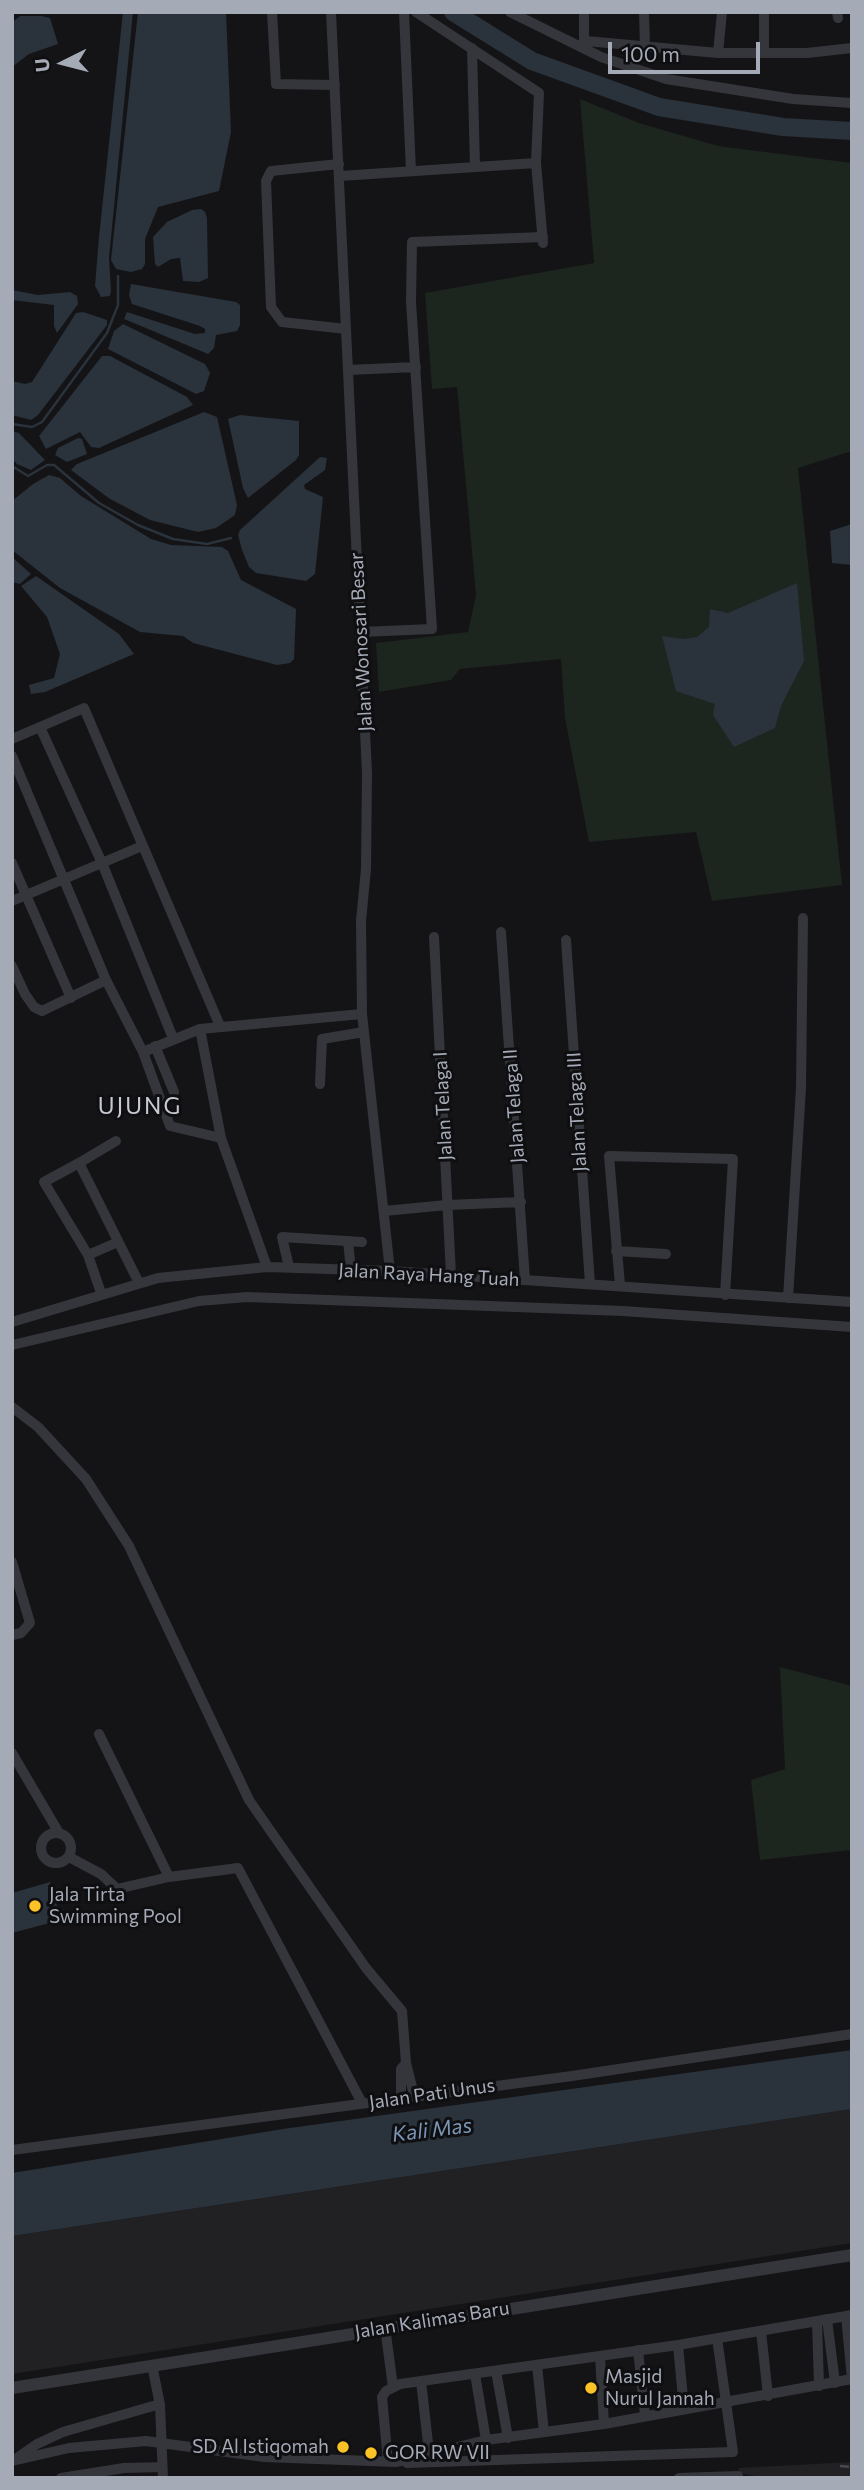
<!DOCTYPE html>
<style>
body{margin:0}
#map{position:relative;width:864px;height:2490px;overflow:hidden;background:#141416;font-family:Commissioner,sans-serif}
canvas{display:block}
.frame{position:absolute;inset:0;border:14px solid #a5aab7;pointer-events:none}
.north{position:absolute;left:28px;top:28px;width:70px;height:70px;-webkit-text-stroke:5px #0f0f11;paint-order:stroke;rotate:264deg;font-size:19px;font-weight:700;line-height:28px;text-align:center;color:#a5aab7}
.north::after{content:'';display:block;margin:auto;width:24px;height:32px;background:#a5aab7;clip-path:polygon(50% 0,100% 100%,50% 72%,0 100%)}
.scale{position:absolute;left:608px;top:42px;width:152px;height:32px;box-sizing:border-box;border:4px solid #a5aab7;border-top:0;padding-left:9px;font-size:21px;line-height:24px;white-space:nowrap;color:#a5aab7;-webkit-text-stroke:5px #0f0f11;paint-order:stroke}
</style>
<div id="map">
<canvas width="864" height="2490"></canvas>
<div class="frame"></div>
<div class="north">U</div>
<div class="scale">100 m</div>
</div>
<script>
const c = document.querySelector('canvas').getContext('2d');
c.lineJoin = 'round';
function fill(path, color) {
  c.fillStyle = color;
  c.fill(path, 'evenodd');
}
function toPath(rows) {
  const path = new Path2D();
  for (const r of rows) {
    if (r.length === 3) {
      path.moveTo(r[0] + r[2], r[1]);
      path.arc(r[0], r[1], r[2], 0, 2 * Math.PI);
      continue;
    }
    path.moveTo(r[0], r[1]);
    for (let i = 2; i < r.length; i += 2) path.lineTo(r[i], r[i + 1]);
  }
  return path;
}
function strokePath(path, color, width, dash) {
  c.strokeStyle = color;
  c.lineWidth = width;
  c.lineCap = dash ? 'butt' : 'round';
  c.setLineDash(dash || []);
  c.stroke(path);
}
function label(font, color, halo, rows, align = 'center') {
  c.font = font + ' Commissioner,sans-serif';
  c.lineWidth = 6;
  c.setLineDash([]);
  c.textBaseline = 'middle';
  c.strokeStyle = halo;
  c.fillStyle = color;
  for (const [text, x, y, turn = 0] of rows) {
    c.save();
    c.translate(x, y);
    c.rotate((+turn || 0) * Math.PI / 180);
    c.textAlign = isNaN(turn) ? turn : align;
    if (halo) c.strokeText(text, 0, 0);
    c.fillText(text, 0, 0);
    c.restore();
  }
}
const built = toPath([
 [852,2109,852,2243,12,2374,12,2236],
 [852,2462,852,2478,766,2478,739,2473,739,2468]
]);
const green = toPath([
 [580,99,639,123,718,146,852,163,852,451,798,468,842,885,712,901,696,832,589,842,565,718,561,659,460,669,451,680,379,692,376,643,468,632,476,595,457,387,432,389,425,293,594,263],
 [780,1667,852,1686,852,1850,760,1860,751,1780,785,1769]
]);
const water = toPath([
 [123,12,133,12,109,258,111,291,110,296,101,297,95,286,99,237],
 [138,12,226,12,231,132,219,191,158,207,145,239,145,264,142,269,131,272,116,269,111,260],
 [41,16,50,18,58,44,29,54,12,67,14,21,20,16],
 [201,209,205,212,207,218,208,278,199,282,183,281,180,258,171,259,158,267,155,264,153,237,167,222,192,210],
 [131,284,236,302,240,305,240,325,237,331,216,335,214,348,208,354,124,319,127,312,195,334,205,333,205,329,200,326,132,304,129,295],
 [12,290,38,295,70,292,77,296,78,304,57,333,54,326,54,305,12,300],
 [83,312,107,320,107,325,38,415,31,420,12,415,12,381,25,384,32,382,76,313],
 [123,324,205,364,210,373,204,391,196,394,108,349,114,331],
 [102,356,110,356,187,397,193,405,99,448,91,447,80,432,46,449,39,436],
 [204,412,217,417,237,505,235,515,216,528,198,532,150,520,110,499,71,470,77,464],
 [240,415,299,421,299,455,296,460,248,498,243,488,228,419],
 [12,431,19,433,45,460,31,470,17,464,12,459],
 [78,438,82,439,87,454,67,462,55,455,58,448],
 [320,457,327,458,325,470,304,485,305,489,323,497,315,574,306,581,256,573,249,567,242,550,238,535,240,530],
 [49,475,60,478,81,496,151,539,171,545,222,547,228,551,241,580,296,609,294,659,290,663,277,665,193,643,183,636,140,632,60,588,12,550,12,501,33,484],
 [852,524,852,565,832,563,830,531],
 [12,557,31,574,20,584,12,582],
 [36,576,119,634,134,654,45,692,31,694,29,685,54,678,60,654,47,617,21,586],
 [797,583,804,661,781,706,775,728,734,747,713,715,715,704,676,691,662,636,683,639,697,637,709,627,710,609,728,613],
 [50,1882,61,1920,12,1933,12,1893],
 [852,2050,852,2109,12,2236,12,2173,283,2129]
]);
const stream = toPath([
 [12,424,32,427,42,422,107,333,118,305,118,276],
 [12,466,28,476,47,465,54,465,99,503,138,525,173,539,207,544,231,538]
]);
const river = toPath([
 [453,12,532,61,659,107,783,127,852,131]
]);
const minor = toPath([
 [272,12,276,84,335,85],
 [331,12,367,773,366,869,361,921,362,1014,390,1271],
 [404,12,411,171],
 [416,12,539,93,536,163,543,243],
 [510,12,601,57,666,79,793,99,852,103],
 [584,12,584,48],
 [644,12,645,48],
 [764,12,764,53],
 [837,12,838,18],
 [586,41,718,53,722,12],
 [472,48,475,167],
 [718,53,807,53,852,48],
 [339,164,271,171,266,181,271,307,282,322,346,329],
 [340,176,536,163],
 [348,370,416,367],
 [361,632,432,629,411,302,412,242,543,237],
 [40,727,102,863,173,1038],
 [12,739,84,708,220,1026],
 [12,756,106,980,143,1052,170,1126,221,1138,267,1267],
 [12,863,71,998],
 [12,901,142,846],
 [501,932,525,1280],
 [434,937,451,1275],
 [566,940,590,1284],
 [12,966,25,994,34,1007,42,1011,106,980],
 [200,1029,221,1138],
 [155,1046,174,1092],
 [143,1052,200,1029,362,1014],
 [320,1084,322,1039,364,1032],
 [116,1141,79,1163,139,1283],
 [79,1163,44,1182,88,1255,101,1293],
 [384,1211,447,1205,521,1202],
 [348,1241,351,1270],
 [616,1251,666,1254],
 [88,1255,118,1242],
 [289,1267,282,1237,362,1242],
 [620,1285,609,1156,733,1159,725,1295],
 [788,1298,801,1088,803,918],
 [12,1322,158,1278,267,1267,390,1271,852,1302],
 [12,1345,199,1301,247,1297,623,1311,852,1327],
 [12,1407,38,1427,86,1479,129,1546,249,1800,366,1968,402,2011,406,2063,414,2095],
 [12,1562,30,1623,21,1633,12,1635],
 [99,1734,169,1877],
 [12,1753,59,1833],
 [56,1848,15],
 [69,1857,101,1874,117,1889,169,1877,238,1868,362,2103],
 [401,2097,401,2069,406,2063],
 [12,2150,572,2076,852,2034],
 [846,2316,852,2379],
 [827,2319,835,2383],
 [817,2321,819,2386],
 [385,2327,393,2387],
 [761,2331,768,2396],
 [678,2345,684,2409],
 [638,2350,645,2415],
 [600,2356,604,2424],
 [152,2365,160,2405,163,2478],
 [537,2365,544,2432],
 [496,2371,508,2438],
 [475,2374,486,2440],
 [421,2381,429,2452],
 [14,2460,37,2444,63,2432,160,2404],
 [12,2461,69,2448,146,2441,264,2457,397,2462,486,2440,604,2424,852,2379],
 [388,2462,382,2397,386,2391,400,2384,678,2345,852,2315],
 [407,2463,733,2452,717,2338],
 [61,2478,124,2468,162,2467],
 [679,2478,738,2476]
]);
const tertiary = toPath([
 [12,2388,852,2255]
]);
const rail = toPath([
 [840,2466,852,2467]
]);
const markers = [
 [35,1906,7,"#fcc326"],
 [591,2388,7,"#fcc326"],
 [343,2447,7,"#fcc326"],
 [371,2453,7,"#fcc326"]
];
const streetNames = [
 ["Jalan Wonosari Besar",361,642,-93],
 ["Jalan Telaga I",443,1106,-93],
 ["Jalan Telaga II",514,1106,-94],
 ["Jalan Telaga III",577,1112,-93],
 ["Jalan Raya Hang Tuah",429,1275,3],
 ["Jalan Pati Unus",432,2094,-8],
 ["Jalan Kalimas Baru",432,2320,-9]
];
const poiNames = [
 ["Jala Tirta",49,1895],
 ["Swimming Pool",49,1917],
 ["Masjid",605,2377],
 ["Nurul Jannah",605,2399],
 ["SD Al Istiqomah",329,2447,"right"],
 ["GOR RW VII",385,2453]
];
const waterNames = [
 ["Kali Mas",432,2130,-7]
];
const quarterNames = [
 ["UJUNG",140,1106]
];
fill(built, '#212023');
fill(green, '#1c251e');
fill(water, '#2a323b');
strokePath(stream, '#2a323b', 2.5);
strokePath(river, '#2a323b', 18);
strokePath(minor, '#35363c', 10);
strokePath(tertiary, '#35363c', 12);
strokePath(rail, '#484a51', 2.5, [9, 7]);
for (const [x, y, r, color] of markers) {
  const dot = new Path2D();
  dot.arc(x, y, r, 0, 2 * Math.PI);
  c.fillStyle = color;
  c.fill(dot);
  strokePath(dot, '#0f0f11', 2.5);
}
label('19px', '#a5aab7', '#0f0f11', streetNames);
label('19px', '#a5aab7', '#0f0f11', poiNames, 'left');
label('italic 21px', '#7a95b5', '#0f0f11', waterNames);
c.letterSpacing = '2px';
label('23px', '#c7c9d3', '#0f0f11', quarterNames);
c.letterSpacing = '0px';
</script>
